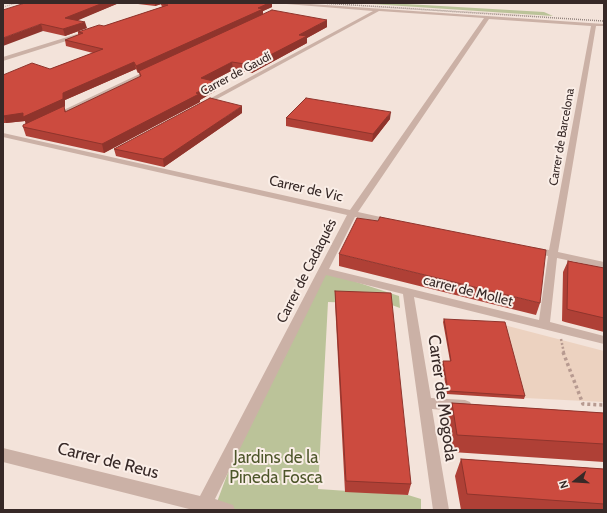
<!DOCTYPE html>
<meta charset="utf-8">
<style>
body{margin:0}
#map{position:relative;width:607px;height:513px;overflow:hidden;background:#f3e3da;font-family:Cabin,sans-serif}
canvas{display:block}
.frame{position:absolute;inset:0;border:4px solid #372927;pointer-events:none}
.north{position:absolute;left:555px;top:461px;width:40px;height:40px;-webkit-text-stroke:3px #faeee7;paint-order:stroke;rotate:253deg;font-size:11px;font-weight:700;line-height:16px;text-align:center;color:#372927}
.north::after{content:'';display:block;margin:auto;width:14px;height:18px;background:#372927;clip-path:polygon(50% 0,100% 100%,50% 72%,0 100%)}
</style>
<div id="map">
<canvas width="607" height="513"></canvas>
<div class="frame"></div>
<div class="north">N</div>
</div>
<script>
const c = document.querySelector('canvas').getContext('2d');
c.lineJoin = 'round';
function fill(path, color) {
  c.fillStyle = color;
  c.fill(path, 'evenodd');
}
function toPath(rows) {
  const path = new Path2D();
  for (const r of rows) {
    path.moveTo(r[0], r[1]);
    for (let i = 2; i < r.length; i += 2) path.lineTo(r[i], r[i + 1]);
  }
  return path;
}
function strokePath(path, color, width, dash) {
  c.strokeStyle = color;
  c.lineWidth = width;
  c.lineCap = dash ? 'butt' : 'round';
  c.setLineDash(dash || []);
  c.stroke(path);
}
function label(font, color, halo, rows, align = 'center') {
  c.font = font + ' Cabin,sans-serif';
  c.lineWidth = 4;
  c.setLineDash([]);
  c.textBaseline = 'middle';
  c.strokeStyle = halo;
  c.fillStyle = color;
  for (const [text, x, y, turn = 0] of rows) {
    c.save();
    c.translate(x, y);
    c.rotate((+turn || 0) * Math.PI / 180);
    c.textAlign = isNaN(turn) ? turn : align;
    if (halo) c.strokeText(text, 0, 0);
    c.fillText(text, 0, 0);
    c.restore();
  }
}
const green = toPath([
 [357,3,389,3,544,12,553,16],
 [326,272,399,296,400,308,389,304,328,302,318,489,408,495,421,499,421,510,214,510,230,467]
]);
const plaza = toPath([
 [504,325,604,351,604,402,525,398]
]);
const pathFar2 = toPath([
 [3,7,17,3]
]);
const pathFar1 = toPath([
 [561,339,564,353]
]);
const path = toPath([
 [563,352,583,404,604,405]
]);
const street = toPath([
 [274,3,296,3,604,24,604,26,596,26,558,252,604,262,604,268,557,258,550,322,604,336,604,344,414,297,431,398,465,400,470,402,472,406,470,410,465,412,432,409,449,510,433,510,403,294,326,275,215,499,233,505,235,510,193,510,3,462,3,448,200,496,347,215,3,137,3,133,350,210,484,18,379,11,204,106,200,106,200,104,373,11,274,3],
 [489,19,591,26,549,250,533,247,528,250,530,252,548,256,539,320,329,269,355,217,391,225,396,222,394,220,358,212,489,19],
 [77,34,80,36,79,37,3,61,3,57,77,34],
 [152,68,155,70,154,71,56,117,51,116,152,68]
]);
const rail = toPath([
 [321,3,604,21]
]);
const wall = toPath([
 [25,3,119,3,77,20,87,28,65,36,43,31],
 [138,3,272,3,272,7,263,11,263,14,327,27,307,38,307,43,252,73,233,70,212,81,217,90,200,100,200,102,104,153,26,136,23,127,26,123,25,121,6,123,3,123,3,75,50,69,93,53,66,46,65,40,78,35,78,32,104,26,162,7,161,4,155,6,138,4],
 [136,69,138,73,139,72,140,77,66,112,64,107,65,106,65,100],
 [242,113,164,167,116,156,114,149],
 [286,118,390,119,372,142,286,126],
 [339,254,540,303,536,315,339,266],
 [568,261,604,268,604,332,565,322,562,321,563,272],
 [335,291,411,484,408,495,345,492,335,303],
 [444,319,525,396,524,399,447,394,442,364,443,361,450,361,443,322],
 [452,403,604,413,604,462,452,452,447,420],
 [461,459,604,469,604,510,461,510,455,476]
]);
const shadedWall = toPath([
 [103,3,119,3,67,25,65,18],
 [155,3,165,3,155,6],
 [269,3,272,3,272,7,263,11,263,15,138,73,136,66],
 [327,20,327,27,307,38,307,43,252,73,251,65,299,35],
 [85,22,87,28,65,36,63,29],
 [41,24,43,31,3,46,3,38],
 [134,62,136,69,65,100,65,106,64,107,66,114,26,125,25,121,6,123,4,116,63,93],
 [232,62,233,70,202,86,201,78],
 [217,82,217,90,200,100,200,102,104,153,102,144],
 [242,106,242,113,164,167,163,159],
 [391,112,390,119,372,142,373,134]
]);
const building = toPath([
 [25,3,103,3,65,18,85,22,63,29,41,24,3,38,3,10,25,3],
 [164,3,269,3,258,8,263,9,136,66,134,62,63,93,63,99,23,117,23,113,3,116,3,75,32,63,50,69,103,49,65,40,83,33,78,32,99,25,104,26,168,5,161,4,164,3],
 [272,10,327,20,299,35,307,36,251,65,232,62,201,78,217,82,196,93,199,94,102,144,23,127,23,125,64,106,65,112,141,76,139,71,272,10],
 [210,98,242,106,163,159,114,149,210,98],
 [306,98,391,112,373,134,286,118,306,98],
 [380,217,546,250,540,303,339,254,357,218,378,221,380,217],
 [568,261,604,268,604,318,570,310,567,309,568,261],
 [335,291,391,293,411,484,346,481,335,291],
 [444,319,505,322,525,396,448,391,443,361,451,361,444,319],
 [452,403,604,413,604,444,457,435,452,403],
 [461,459,604,469,604,504,467,494,461,459]
]);
const farStreetnames = [
 ["Carrer de Gaudí",236,74,-28],
 ["Carrer de Barcelona",562,137,-80]
];
const streetNames = [
 ["Carrer de Vic",306,189,13],
 ["Carrer de Cadaqués",307,271,-63],
 ["carrer de Mollet",468,291,14]
];
const nearStreetnames = [
 ["Carrer de Mogoda",442,398,82],
 ["Carrer de Reus",108,461,14]
];
const nearParknames = [
 ["Jardins de la",276,458],
 ["Pineda Fosca",276,478]
];
fill(green, '#bbc399');
fill(plaza, '#ecd2c0');
strokePath(pathFar2, '#b79a90', 1, [1, 1]);
strokePath(pathFar1, '#b79a90', 2.5, [2, 2]);
strokePath(path, '#b79a90', 3.5, [3, 3]);
fill(street, '#cbb1a6');
strokePath(rail, '#372927', 1.5, [0.5, 1.5]);
fill(wall, '#af4036');
fill(shadedWall, '#8f342c');
fill(building, '#cc4b3f');
strokePath(building, '#8f342c', 1);
label('12px', '#372927', '#faeee7', farStreetnames);
label('14px', '#372927', '#faeee7', streetNames);
label('17px', '#372927', '#faeee7', nearStreetnames);
label('17px', '#4d562a', '#faeee7', nearParknames);
</script>
